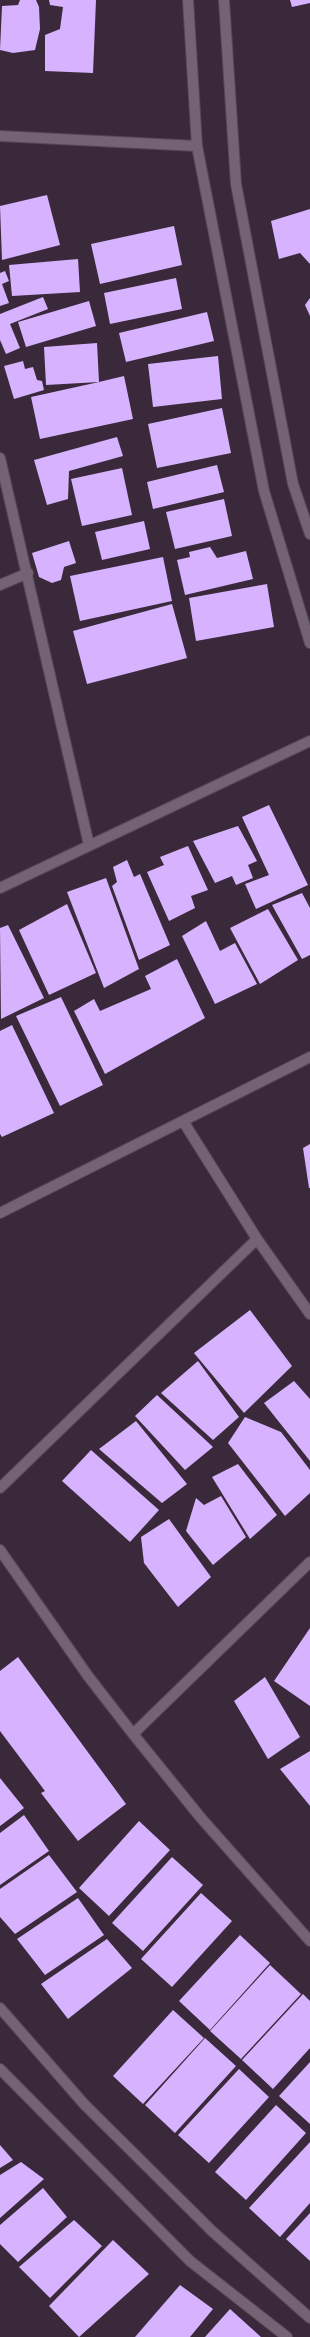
<!DOCTYPE html>
<style>
body{margin:0}
canvas{display:block;background:#3a293a}
</style>
<canvas width="310" height="2337"></canvas>
<script>
const c = document.querySelector('canvas').getContext('2d');
c.lineJoin = 'round';
function fill(path, color) {
  c.fillStyle = color;
  c.fill(path, 'evenodd');
}
function toPath(rows) {
  const path = new Path2D();
  for (const r of rows) {
    path.moveTo(r[0], r[1]);
    for (let i = 2; i < r.length; i += 2) path.lineTo(r[i], r[i + 1]);
  }
  return path;
}
function strokePath(path, color, width, dash) {
  c.strokeStyle = color;
  c.lineWidth = width;
  c.lineCap = dash ? 'butt' : 'round';
  c.setLineDash(dash || []);
  c.stroke(path);
}
const building = toPath([
 [20,0,36,0,39,7,40,29,35,50,13,53,0,50,2,6,18,5],
 [49,0,96,0,93,73,45,71,45,35,60,29,63,7,50,5],
 [290,0,310,0,310,3,292,7],
 [47,195,60,245,2,260,0,206],
 [310,209,310,264,300,253,279,259,271,221],
 [174,226,182,265,100,284,91,244],
 [78,259,80,292,12,296,9,265],
 [5,271,9,281,2,284,9,303,0,306,0,273],
 [176,278,182,309,110,324,104,293],
 [43,297,48,309,10,324,20,348,6,354,0,340,0,314],
 [310,298,310,316,305,305],
 [89,301,96,326,26,347,18,322],
 [207,312,214,341,126,362,119,333],
 [97,343,99,382,124,376,133,419,40,439,31,397,99,382,46,385,44,347],
 [218,356,222,399,153,407,148,364],
 [23,361,25,369,33,367,37,380,42,381,44,390,14,399,4,366],
 [222,408,231,453,157,468,148,424],
 [117,437,123,456,69,471,68,499,47,505,34,460],
 [217,465,224,492,153,509,147,482],
 [122,468,132,515,82,526,71,479],
 [224,499,232,536,175,549,166,512],
 [144,521,150,549,102,560,95,532],
 [69,541,76,563,64,567,61,580,52,583,39,577,32,553],
 [210,547,217,558,246,551,253,579,185,595,177,560,190,557,189,552],
 [163,557,172,601,80,621,70,576],
 [267,584,274,627,196,641,189,598],
 [172,604,187,658,87,684,73,631],
 [269,805,308,885,256,909,245,884,269,875,242,817],
 [238,826,257,861,248,865,253,878,236,885,232,876,215,883,193,841],
 [188,846,208,890,191,896,195,908,169,921,147,872,164,865,160,857],
 [127,860,134,877,140,874,170,945,139,960,112,886,117,882,113,867],
 [106,878,139,969,104,988,67,892],
 [302,893,310,908,310,955,302,959,272,905],
 [67,904,96,973,49,995,19,930],
 [268,909,298,960,260,984,230,928],
 [206,921,220,951,235,943,257,984,215,1004,182,936],
 [8,925,44,998,1,1019,0,928],
 [177,959,205,1018,105,1074,74,1011,94,999,100,1011,151,989,145,976],
 [61,997,103,1085,60,1106,16,1016],
 [12,1025,54,1113,2,1137,0,1134,0,1031],
 [310,1144,310,1188,309,1188,303,1148],
 [250,1310,292,1366,244,1413,194,1353],
 [198,1361,239,1417,213,1440,161,1393],
 [294,1381,310,1399,310,1461,264,1403],
 [157,1395,213,1447,185,1470,135,1416],
 [245,1417,281,1432,310,1470,310,1493,285,1516,228,1443],
 [136,1421,187,1484,162,1503,99,1449],
 [91,1450,159,1510,130,1542,62,1481],
 [238,1464,277,1515,250,1539,212,1477],
 [221,1496,246,1537,213,1565,186,1531,196,1498,204,1505],
 [169,1519,211,1577,178,1607,144,1563,141,1537],
 [310,1628,310,1706,274,1681],
 [18,1657,126,1804,78,1841,41,1793,45,1791,0,1731,0,1671],
 [265,1677,300,1737,268,1759,234,1701],
 [310,1751,310,1806,280,1769],
 [0,1778,24,1808,0,1826],
 [24,1815,49,1851,0,1885,0,1833],
 [139,1821,170,1850,109,1916,79,1888],
 [49,1855,77,1892,15,1934,0,1917,0,1889],
 [172,1857,203,1885,143,1951,112,1923],
 [201,1893,232,1921,172,1987,141,1959],
 [78,1898,104,1935,45,1975,17,1939],
 [240,1935,270,1963,210,2030,179,2001],
 [107,1939,132,1968,68,2019,41,1984],
 [270,1965,301,1994,241,2059,210,2031],
 [303,1994,310,2001,310,2048,273,2089,242,2060],
 [173,2010,204,2038,143,2104,113,2076],
 [205,2038,236,2066,175,2133,145,2105],
 [310,2062,310,2124,279,2096],
 [239,2069,269,2097,209,2163,178,2135],
 [276,2105,306,2133,246,2200,215,2172],
 [310,2142,310,2203,280,2237,249,2208],
 [0,2145,13,2160,0,2168],
 [21,2162,44,2179,0,2218,0,2175],
 [43,2188,67,2217,18,2262,0,2244,0,2225],
 [310,2213,310,2261,286,2239],
 [74,2220,102,2246,50,2298,19,2267],
 [113,2240,149,2274,79,2337,49,2306],
 [180,2285,213,2309,190,2337,135,2337],
 [230,2309,261,2337,205,2337]
]);
const street = toPath([
 [188,0,197,146,264,491,310,643],
 [224,0,236,184,293,484,310,534],
 [0,136,197,146],
 [0,458,89,845],
 [0,585,28,573],
 [0,888,310,741],
 [183,1121,257,1239,310,1314],
 [0,1213,310,1057],
 [0,1488,257,1239],
 [0,1550,88,1676,133,1734,201,1818,310,1941],
 [133,1734,310,1562],
 [0,2008,84,2104,212,2231,310,2318],
 [0,2069,190,2261,287,2337]
]);
fill(building, '#d7b2ff');
strokePath(street, '#564856', 12);
strokePath(street, '#746275', 10);
</script>
